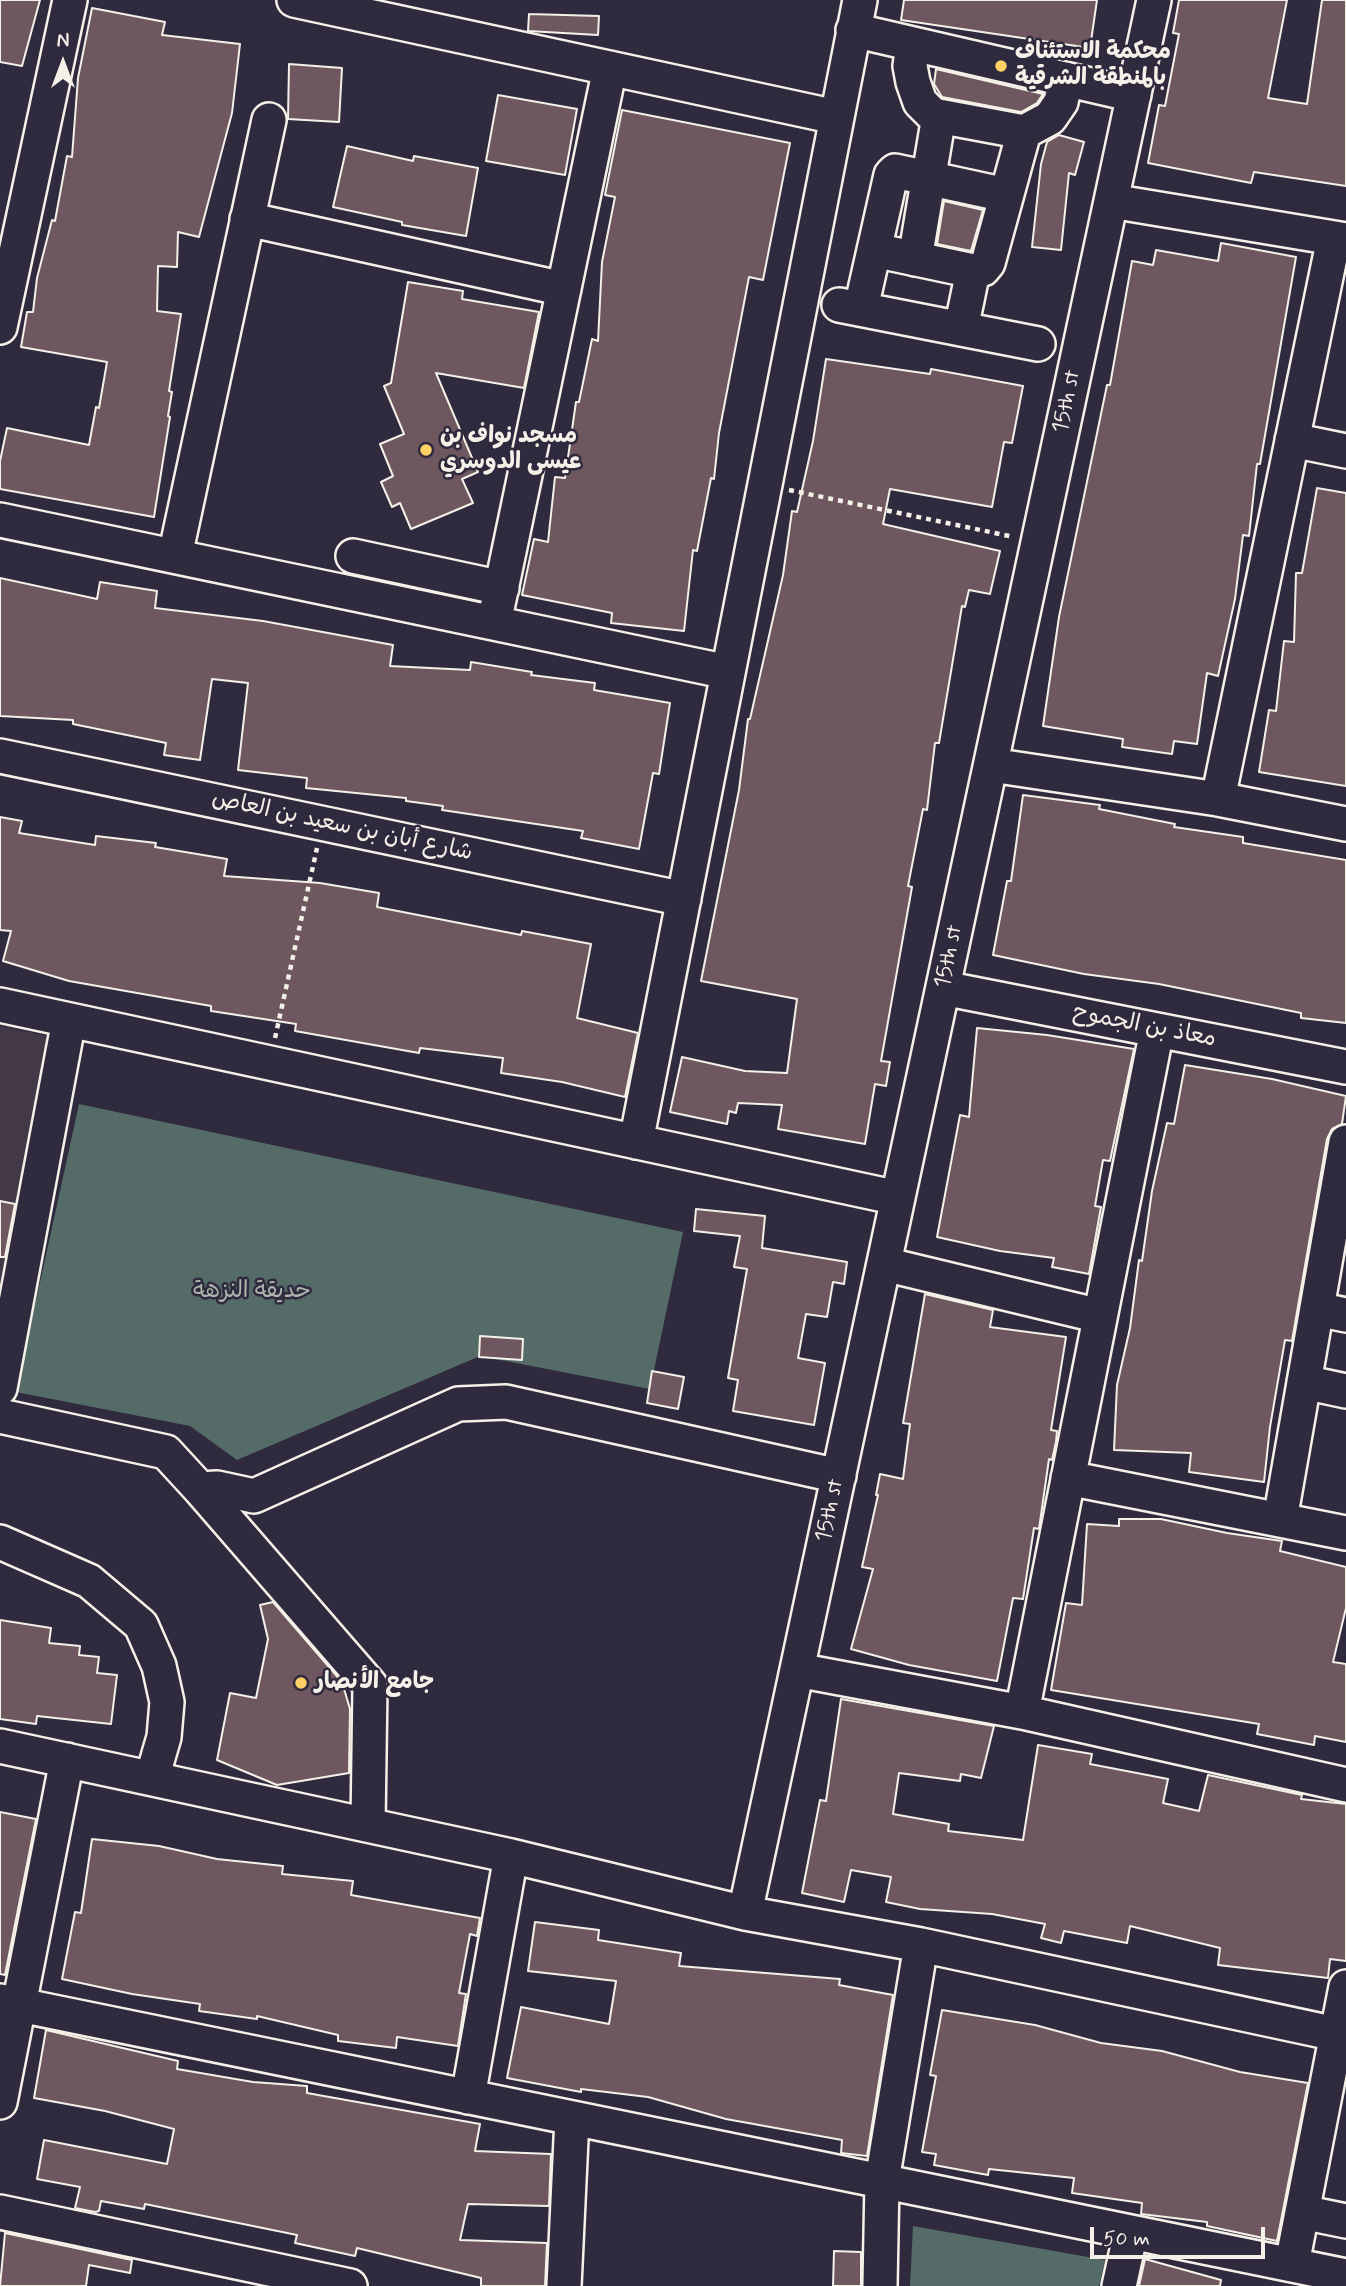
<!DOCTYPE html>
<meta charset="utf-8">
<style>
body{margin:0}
#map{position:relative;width:1346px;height:2286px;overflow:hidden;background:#2f2a3d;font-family:Mynerve,sans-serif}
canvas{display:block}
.north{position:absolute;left:28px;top:28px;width:70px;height:70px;-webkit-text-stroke:5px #2f2a3d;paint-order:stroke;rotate:0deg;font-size:19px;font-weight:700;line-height:28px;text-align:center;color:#f4f1e8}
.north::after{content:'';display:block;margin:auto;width:24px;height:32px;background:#f4f1e8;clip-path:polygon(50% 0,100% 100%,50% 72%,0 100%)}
.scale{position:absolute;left:1090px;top:2227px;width:175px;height:32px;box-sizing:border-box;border:4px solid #f4f1e8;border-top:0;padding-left:9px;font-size:21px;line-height:24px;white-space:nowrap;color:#f4f1e8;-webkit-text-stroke:5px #2f2a3d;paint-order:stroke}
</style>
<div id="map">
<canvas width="1346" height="2286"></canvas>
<div class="north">N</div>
<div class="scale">50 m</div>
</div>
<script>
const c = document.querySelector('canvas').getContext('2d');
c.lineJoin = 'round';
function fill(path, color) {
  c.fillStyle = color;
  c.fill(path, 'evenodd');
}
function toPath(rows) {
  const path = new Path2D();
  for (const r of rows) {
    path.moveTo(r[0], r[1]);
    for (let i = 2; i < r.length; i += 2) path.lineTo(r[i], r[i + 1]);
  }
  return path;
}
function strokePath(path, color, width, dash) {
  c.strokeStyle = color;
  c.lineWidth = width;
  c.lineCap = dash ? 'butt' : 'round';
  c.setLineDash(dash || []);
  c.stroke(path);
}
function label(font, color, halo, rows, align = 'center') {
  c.font = font + ' Mynerve,"Playpen Sans Arabic",sans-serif';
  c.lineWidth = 5;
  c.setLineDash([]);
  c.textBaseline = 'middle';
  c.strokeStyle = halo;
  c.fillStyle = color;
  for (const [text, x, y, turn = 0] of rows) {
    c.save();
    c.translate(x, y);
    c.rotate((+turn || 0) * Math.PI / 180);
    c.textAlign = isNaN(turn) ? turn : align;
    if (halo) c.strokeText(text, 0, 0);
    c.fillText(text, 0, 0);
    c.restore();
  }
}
const built = toPath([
 [0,1026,53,1037,0,1285]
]);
const green = toPath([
 [79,1104,683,1232,650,1389,480,1356,237,1460,190,1426,16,1392],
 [913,2226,1105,2260,1099,2286,910,2286]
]);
const building = toPath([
 [0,0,40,0,22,66,0,62,0,0],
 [904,0,1097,0,1090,48,901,20,904,0],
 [1179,0,1287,0,1268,98,1307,104,1322,0,1346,0,1346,186,1254,172,1251,183,1148,163,1159,105,1165,106,1179,34,1173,33,1179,0],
 [92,8,165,22,162,35,240,44,232,113,199,237,178,232,177,267,158,266,157,311,181,314,169,391,172,392,168,416,170,417,154,517,0,489,0,461,7,428,89,445,96,407,99,408,107,362,21,347,27,312,33,312,37,278,52,220,55,221,67,156,72,157,78,78,92,8],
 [529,14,599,16,598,35,528,31,529,14],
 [289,64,342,68,339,122,288,119,289,64],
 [936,69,1043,94,1037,103,1021,112,942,97,934,84,936,69],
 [498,95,577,109,565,175,486,161,498,95],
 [622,110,790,143,763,280,749,277,719,433,714,479,711,478,697,551,693,550,684,631,611,623,612,613,522,595,534,539,548,542,555,477,565,478,576,402,579,402,592,339,598,341,602,262,615,197,605,195,622,110],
 [1059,135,1084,142,1075,175,1069,173,1061,250,1032,247,1041,164,1047,142,1059,135],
 [347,146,413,161,414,156,478,168,466,236,402,225,402,222,333,207,347,146],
 [944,201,983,210,971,251,937,244,944,201],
 [1221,243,1296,257,1260,464,1257,464,1249,536,1243,535,1235,599,1218,676,1207,673,1197,744,1174,741,1172,754,1122,747,1123,739,1043,726,1059,617,1107,385,1110,385,1132,261,1153,265,1156,250,1218,261,1221,243],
 [408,282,463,291,462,299,539,312,524,388,436,373,478,472,462,479,473,503,411,529,400,503,392,507,381,482,393,476,380,444,404,434,384,386,391,383,408,282],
 [826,359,930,374,931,369,1023,386,1012,443,1004,442,992,507,890,489,883,524,1000,551,990,594,969,590,965,607,962,606,939,743,935,743,927,810,923,809,908,886,912,887,881,1061,890,1062,886,1086,875,1084,865,1144,778,1129,782,1105,738,1103,736,1113,729,1111,727,1124,670,1112,682,1057,745,1071,787,1073,797,999,701,981,739,790,748,719,750,719,783,575,792,511,797,512,813,441,826,359],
 [1317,488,1346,493,1346,786,1259,772,1269,710,1276,711,1284,641,1294,642,1296,573,1302,573,1317,488],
 [0,578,97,599,100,582,157,591,155,608,263,621,393,645,390,666,470,670,471,662,532,672,531,675,595,683,594,690,670,703,659,774,653,773,639,849,581,838,583,831,442,810,443,806,406,801,406,798,306,788,307,778,238,770,248,683,212,679,200,760,164,755,166,743,73,724,73,720,0,716,0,578],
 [1023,795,1100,805,1099,809,1175,824,1174,827,1243,837,1243,843,1346,860,1346,1023,1301,1018,1301,1013,1159,984,1084,974,993,955,1007,881,1011,881,1023,795],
 [0,817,22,821,19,833,95,845,96,836,156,843,155,847,227,859,224,876,320,883,379,893,377,907,521,935,522,931,591,944,577,1018,638,1033,625,1097,562,1082,501,1073,503,1058,420,1048,419,1053,295,1031,296,1024,211,1011,211,1006,69,981,3,961,11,931,0,930,0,817],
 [977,1028,1047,1035,1134,1049,1110,1161,1103,1160,1095,1206,1101,1207,1089,1274,1052,1267,1054,1258,1000,1251,937,1237,960,1115,969,1117,977,1028],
 [1185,1065,1272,1079,1346,1096,1342,1124,1332,1129,1327,1139,1292,1341,1285,1340,1270,1427,1264,1482,1189,1472,1191,1453,1114,1450,1117,1385,1130,1328,1139,1260,1142,1261,1152,1191,1167,1123,1174,1124,1185,1065],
 [0,1201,15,1204,5,1257,0,1257,0,1201],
 [696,1209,765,1216,762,1248,847,1262,844,1284,833,1282,827,1317,806,1314,798,1358,825,1363,814,1425,733,1411,738,1380,728,1378,747,1269,734,1267,740,1236,694,1231,696,1209],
 [925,1294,993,1310,990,1327,1066,1337,1051,1430,1057,1431,1056,1442,1052,1460,1049,1459,1039,1529,1034,1528,1023,1599,1013,1598,997,1681,909,1665,851,1649,873,1569,862,1567,878,1495,876,1495,880,1474,903,1479,910,1424,903,1423,925,1294],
 [480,1336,523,1339,522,1360,479,1357,480,1336],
 [652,1371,684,1377,678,1409,647,1403,652,1371],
 [1119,1519,1161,1519,1227,1533,1282,1541,1280,1551,1346,1567,1346,1608,1333,1662,1346,1664,1346,1742,1315,1736,1314,1745,1257,1734,1259,1724,1051,1690,1066,1603,1082,1605,1087,1524,1119,1526,1119,1519],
 [273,1602,342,1682,350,1709,349,1773,277,1785,217,1760,230,1693,256,1698,268,1639,260,1605,273,1602],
 [0,1620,51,1628,49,1643,80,1646,79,1655,99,1657,97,1673,117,1675,111,1724,37,1716,36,1724,0,1719,0,1620],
 [841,1699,994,1726,981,1778,961,1774,960,1781,899,1773,893,1814,949,1824,948,1831,1023,1840,1038,1745,1092,1754,1090,1764,1168,1779,1163,1803,1199,1811,1208,1775,1302,1795,1301,1799,1346,1804,1346,1961,1330,1959,1328,1978,1218,1965,1220,1948,1130,1926,1127,1943,1064,1931,1061,1943,1041,1938,1045,1924,992,1914,920,1909,886,1902,891,1877,851,1870,844,1902,802,1893,820,1800,826,1801,841,1699],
 [0,1812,36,1819,5,1975,0,1974,0,1812],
 [92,1839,159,1846,217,1859,283,1866,282,1874,353,1881,351,1895,480,1918,477,1936,470,1934,459,1993,466,1994,458,2046,397,2037,396,2048,338,2041,338,2035,257,2016,257,2019,199,2011,200,2004,132,1994,62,1979,75,1912,81,1913,92,1839],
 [535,1922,599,1930,598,1940,681,1953,679,1966,840,1979,839,1985,893,1995,867,2156,841,2153,842,2140,726,2119,648,2097,581,2089,581,2092,507,2078,521,2007,609,2024,616,1981,528,1971,535,1922],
 [942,2010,1035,2025,1101,2043,1162,2051,1240,2072,1308,2083,1277,2241,1207,2226,1207,2222,1141,2214,1142,2203,1072,2193,1074,2178,989,2169,988,2175,934,2165,936,2154,922,2152,936,2076,930,2075,942,2010],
 [46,2030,178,2061,177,2069,253,2082,307,2086,307,2093,480,2124,475,2151,551,2154,549,2206,468,2204,460,2240,547,2243,545,2286,481,2286,481,2278,357,2248,355,2256,295,2243,297,2235,145,2204,144,2209,101,2201,99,2211,95,2212,75,2208,80,2187,37,2179,44,2140,167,2164,174,2129,105,2111,34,2098,46,2030],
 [5,2233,132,2260,130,2273,89,2265,86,2286,0,2286,5,2233],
 [834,2251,861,2252,861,2286,833,2286,834,2251],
 [1145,2259,1221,2280,1220,2286,1139,2286,1145,2259]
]);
const path = toPath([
 [789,490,1014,537],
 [275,1038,317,848]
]);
const minor = toPath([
 [294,0,836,117],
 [853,30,1134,95],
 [913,44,910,66,913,82,920,102,933,115,1024,132,1050,118,1061,102,1066,79],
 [1111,201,1346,240],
 [247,219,564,289],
 [874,250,973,271,983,269,988,263,1024,132],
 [915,259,939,116],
 [839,305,1038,344],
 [861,308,891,175,895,171,1006,195],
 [0,327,70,0],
 [961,329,973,271],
 [1292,440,1346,451],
 [0,520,728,672],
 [175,556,269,120],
 [353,556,502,588],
 [494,623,610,68],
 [0,756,684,899],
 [991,765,1218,799,1346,824],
 [1218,799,1334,238],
 [943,988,1346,1067],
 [0,1005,898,1198],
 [636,1142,860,0],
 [884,1264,1100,1316],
 [1317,1309,1346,1315],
 [1304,1382,1346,1391],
 [0,1388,69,1020],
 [0,1416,166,1452,200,1489,370,1685,368,1825],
 [1068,1478,1346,1533],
 [200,1489,217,1488,254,1496,458,1404,506,1402,839,1476],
 [1280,1520,1346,1142],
 [0,1542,89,1581,141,1625,159,1666,167,1702,164,1737,152,1778],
 [797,1670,1022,1712,1346,1785],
 [1022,1712,1157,1030],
 [0,1746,511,1856,745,1913,921,1945,1346,2036],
 [745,1913,1154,0],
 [0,2001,1346,2276],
 [468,2097,511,1856],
 [0,2102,67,1760],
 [0,2212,350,2286],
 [1302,2212,1346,2221],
 [1292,2264,1346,1987],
 [564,2286,572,2118],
 [880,2286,882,2181,921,1945],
 [1119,2286,1131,2232]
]);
const markers = [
 [1001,66,7,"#ffd166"],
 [426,450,7,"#ffd166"],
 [301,1683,7,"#ffd166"]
];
const poiNames = [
 ["محكمة الاستئناف",1015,53],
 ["بالمنطقة الشرقية",1015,79],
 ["مسجد نواف بن",440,437],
 ["عيسى الدوسري",440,463],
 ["جامع الأنصار",315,1683]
];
const streetNames = [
 ["15th st",1068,402,-78],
 ["شارع أبان بن سعيد بن العاص",342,827,12],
 ["15th st",950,957,-78],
 ["معاذ بن الجموح",1144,1027,11],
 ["15th st",831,1511,-78]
];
const parkNames = [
 ["حديقة النزهة",252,1292]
];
fill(built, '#423847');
fill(green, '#556b67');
fill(building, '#6e575e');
strokePath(building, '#f4f1e8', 2);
strokePath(minor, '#f4f1e8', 38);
strokePath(path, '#f4f1e8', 4.5, [5, 5]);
strokePath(minor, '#2f2a3d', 33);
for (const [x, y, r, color] of markers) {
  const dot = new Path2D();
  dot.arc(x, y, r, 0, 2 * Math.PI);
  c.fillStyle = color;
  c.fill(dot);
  strokePath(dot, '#2f2a3d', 2.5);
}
label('bold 23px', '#f4f1e8', '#2f2a3d', poiNames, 'left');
label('23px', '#f4f1e8', '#2f2a3d', streetNames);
label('23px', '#acb5ae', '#2f2a3d', parkNames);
</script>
